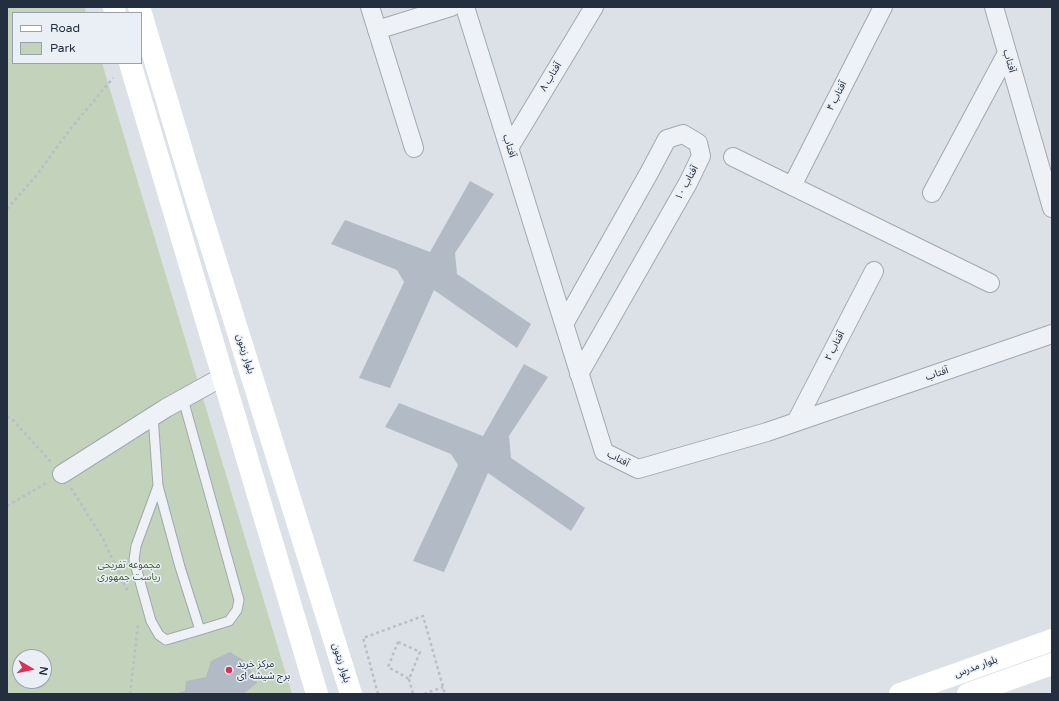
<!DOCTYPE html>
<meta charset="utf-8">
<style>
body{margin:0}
#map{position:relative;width:1059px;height:701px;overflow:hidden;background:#dbe1e7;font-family:"Varela Round",sans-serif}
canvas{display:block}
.frame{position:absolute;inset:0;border:8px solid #232f3f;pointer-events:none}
.legend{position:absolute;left:12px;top:12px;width:130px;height:52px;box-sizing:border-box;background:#eaeff5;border:1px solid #9aa2ac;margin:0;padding:5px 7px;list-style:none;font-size:12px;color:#232f3f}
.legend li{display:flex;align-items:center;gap:8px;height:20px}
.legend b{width:20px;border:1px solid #9aa2ac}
.north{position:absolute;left:12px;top:649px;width:40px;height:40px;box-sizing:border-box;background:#eaeff5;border:1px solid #9aa2ac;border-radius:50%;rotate:99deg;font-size:11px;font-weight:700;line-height:16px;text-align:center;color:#232f3f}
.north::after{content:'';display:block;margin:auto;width:14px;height:18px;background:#dc3054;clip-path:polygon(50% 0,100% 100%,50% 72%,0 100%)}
</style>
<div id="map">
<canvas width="1059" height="701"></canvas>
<div class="frame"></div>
<ul class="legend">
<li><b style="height:5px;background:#fff"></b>Road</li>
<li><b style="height:11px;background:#c2d2bb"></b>Park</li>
</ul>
<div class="north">N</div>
</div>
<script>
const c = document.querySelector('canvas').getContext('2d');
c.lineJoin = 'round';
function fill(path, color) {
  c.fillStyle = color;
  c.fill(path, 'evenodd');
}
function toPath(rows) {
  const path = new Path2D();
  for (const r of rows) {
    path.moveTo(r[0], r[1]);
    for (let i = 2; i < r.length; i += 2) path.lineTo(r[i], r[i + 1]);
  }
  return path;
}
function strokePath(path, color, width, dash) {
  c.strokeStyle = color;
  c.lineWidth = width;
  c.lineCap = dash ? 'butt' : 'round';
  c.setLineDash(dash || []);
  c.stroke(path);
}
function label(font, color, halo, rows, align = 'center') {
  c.font = font + ' "Varela Round","Noto Sans Arabic",sans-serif';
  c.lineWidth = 3;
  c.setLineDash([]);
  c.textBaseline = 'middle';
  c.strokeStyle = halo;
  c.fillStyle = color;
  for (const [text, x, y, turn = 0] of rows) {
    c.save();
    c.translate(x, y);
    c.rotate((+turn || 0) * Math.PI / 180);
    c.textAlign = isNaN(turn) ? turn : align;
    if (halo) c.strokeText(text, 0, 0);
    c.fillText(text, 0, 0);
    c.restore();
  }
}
const green = toPath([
 [7,7,85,7,86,13,13,13,13,63,102,63,292,694,7,694],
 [20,657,44,657,44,681,20,681]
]);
const building = toPath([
 [470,181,494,194,455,253,457,274,531,324,517,348,434,290,390,388,359,378,404,282,397,270,331,244,345,220,430,252],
 [524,364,548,377,509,436,511,458,585,508,571,531,488,473,444,572,413,561,458,465,451,454,385,427,399,403,483,436],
 [230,652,246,662,257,683,243,694,175,694,185,691,186,681,206,677,211,661]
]);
const path = toPath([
 [7,209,36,176,71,128,113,78],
 [7,417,11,418,51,462],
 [71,488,102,537,128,592],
 [7,506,48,482],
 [398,642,420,652,409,679,388,667,398,642],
 [409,679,413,694],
 [130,694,138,625],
 [378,694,363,638,423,616,445,694],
 [424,694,443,687]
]);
const lane = toPath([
 [153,416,158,486,180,567,200,630,229,621,237,610,239,600,183,399],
 [158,486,136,546,134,560,151,621,159,635,166,640,200,630]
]);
const street = toPath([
 [370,7,414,148],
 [465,7,604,452,638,469,767,432,1052,334],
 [994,7,1052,208],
 [377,30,451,7],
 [509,148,594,7],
 [733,157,990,283],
 [792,186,883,7],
 [932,193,1007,53],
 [564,324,649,173,667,139,683,134,698,143,701,156,688,183,579,374],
 [796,422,874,271],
 [62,474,166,408,224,376]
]);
const secondary = toPath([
 [114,7,115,13],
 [139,7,197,201,351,694],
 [130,63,317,694],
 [900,694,1052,640],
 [968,694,1052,664]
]);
const markers = [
 [229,670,4,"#dc3054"]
];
const streetNames = [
 ["آفتاب",1009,61,74],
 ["آفتاب ۸",551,77,-59],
 ["آفتاب ۴",837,96,-63],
 ["آفتاب",509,146,73],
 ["آفتاب ۱۰",687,183,-62],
 ["آفتاب ۲",835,346,-63],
 ["بلوار زیتون",245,354,73],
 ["آفتاب",937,374,-19],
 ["آفتاب",618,459,28],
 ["بلوار زیتون",341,663,73],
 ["بلوار مدرس",976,667,-20]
];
const parkNames = [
 ["مجموعه تفریحی",129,565],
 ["ریاست جمهوری",129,577]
];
const poiNames = [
 ["مرکز خرید",237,664],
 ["برج شیشه ای",237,676]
];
fill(green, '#c2d2bb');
fill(building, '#b2bac5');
strokePath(lane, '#a0a8b1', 11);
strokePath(street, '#a0a8b1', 20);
strokePath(path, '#b9bfc6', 2.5, [3, 3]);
strokePath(lane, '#eef1f5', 9);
strokePath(street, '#eef1f5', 18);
strokePath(secondary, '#fff', 22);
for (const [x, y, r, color] of markers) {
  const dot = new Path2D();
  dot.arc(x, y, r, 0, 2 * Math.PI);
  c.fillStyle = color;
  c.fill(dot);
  strokePath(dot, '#eaeff5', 1.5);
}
label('10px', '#232f3f', '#eaeff5', streetNames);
label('10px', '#3a5c2f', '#eaeff5', parkNames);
label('10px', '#232f3f', '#eaeff5', poiNames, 'left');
</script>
